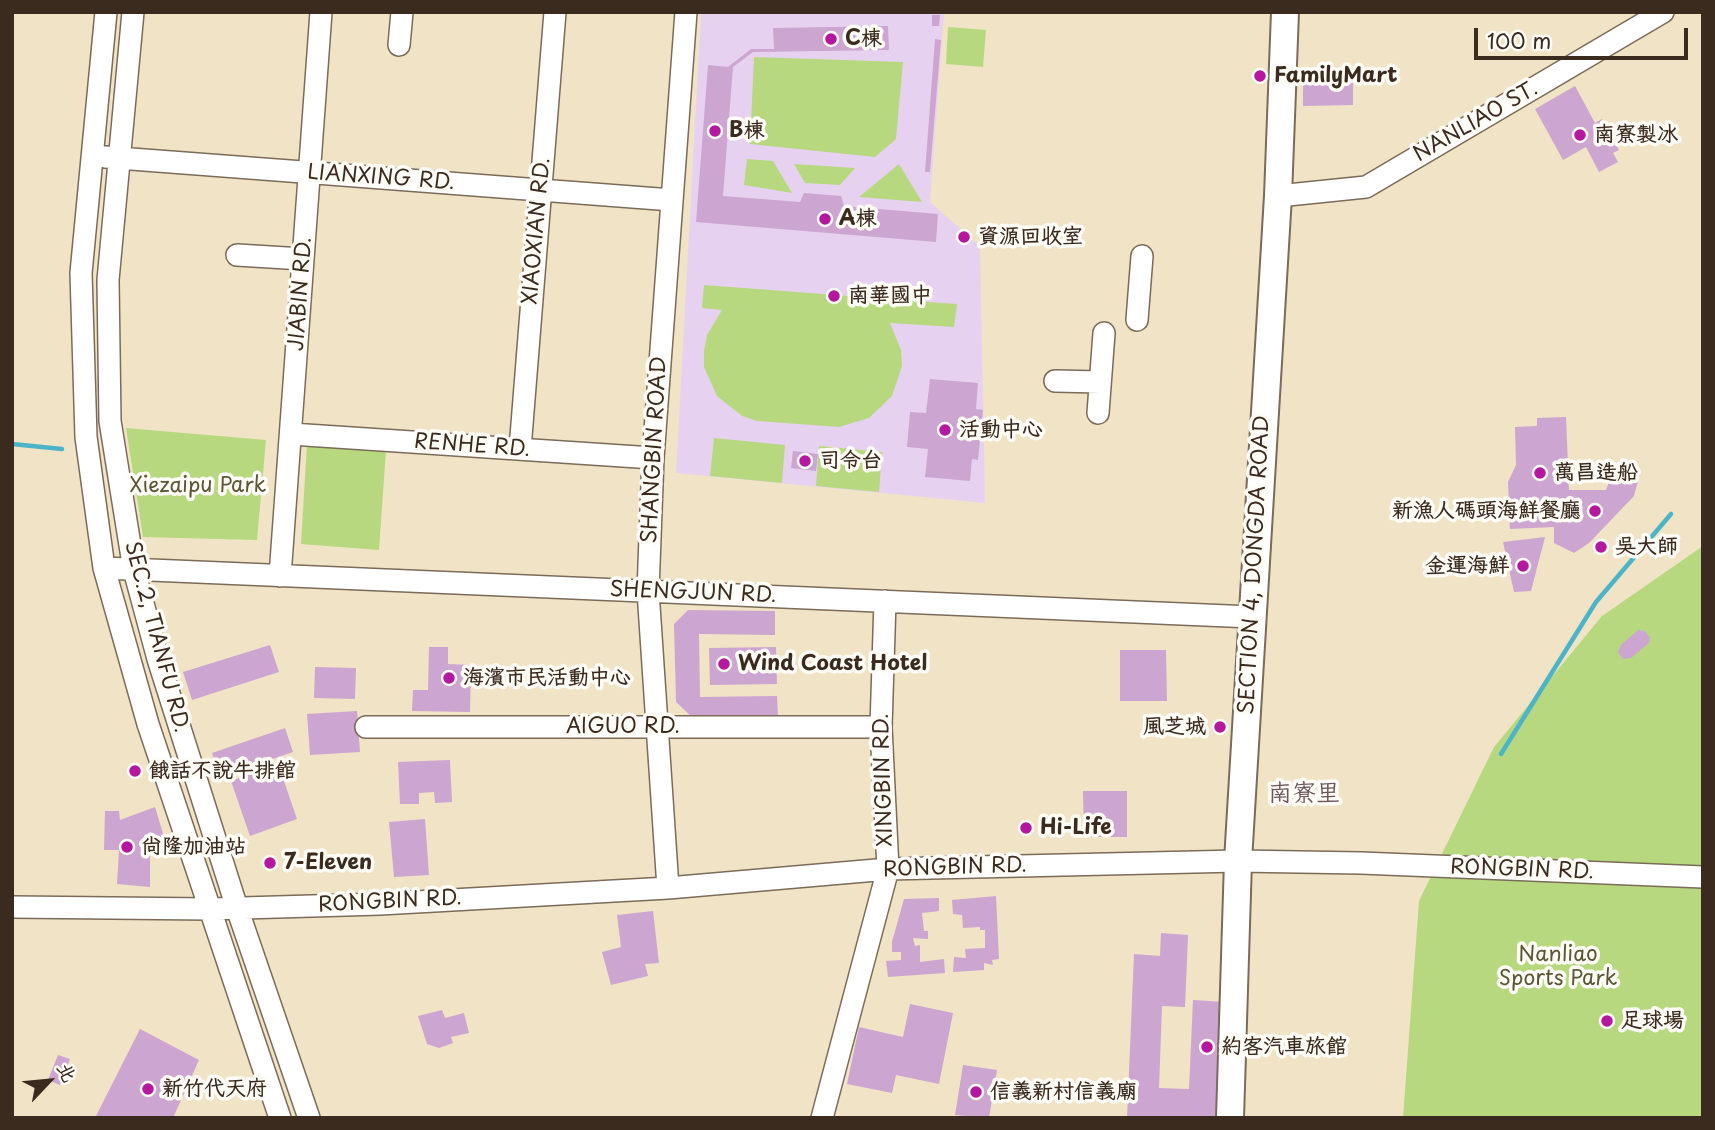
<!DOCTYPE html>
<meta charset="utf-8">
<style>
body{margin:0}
#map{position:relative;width:1715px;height:1130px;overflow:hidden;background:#f1e3c6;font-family:"Playpen Sans","LXGW WenKai TC",sans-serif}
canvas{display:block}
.frame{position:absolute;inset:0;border:14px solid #3b2a1e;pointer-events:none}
.north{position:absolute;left:14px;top:1046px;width:70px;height:70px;-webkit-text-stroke:5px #fdfcf7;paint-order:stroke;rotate:64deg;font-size:19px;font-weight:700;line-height:28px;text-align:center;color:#3b2a1e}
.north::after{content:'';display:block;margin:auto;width:24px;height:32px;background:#3b2a1e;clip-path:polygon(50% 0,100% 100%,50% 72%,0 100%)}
.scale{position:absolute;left:1474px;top:28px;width:214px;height:32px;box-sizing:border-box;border:4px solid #3b2a1e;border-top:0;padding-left:9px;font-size:21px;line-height:24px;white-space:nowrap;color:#3b2a1e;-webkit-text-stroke:5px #fdfcf7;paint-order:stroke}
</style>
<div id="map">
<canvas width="1715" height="1130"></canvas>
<div class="frame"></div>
<div class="north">北</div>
<div class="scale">100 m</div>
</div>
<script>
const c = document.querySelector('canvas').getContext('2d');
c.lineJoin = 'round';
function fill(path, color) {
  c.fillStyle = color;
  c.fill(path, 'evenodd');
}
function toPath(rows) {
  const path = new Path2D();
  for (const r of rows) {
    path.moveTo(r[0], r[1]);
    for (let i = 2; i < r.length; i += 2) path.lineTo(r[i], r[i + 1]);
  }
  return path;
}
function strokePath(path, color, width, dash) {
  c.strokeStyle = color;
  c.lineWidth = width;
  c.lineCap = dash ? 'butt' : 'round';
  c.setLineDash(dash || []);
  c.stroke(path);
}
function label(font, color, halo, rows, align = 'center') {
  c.font = font + ' "Playpen Sans","LXGW WenKai TC",sans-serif';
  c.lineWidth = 7;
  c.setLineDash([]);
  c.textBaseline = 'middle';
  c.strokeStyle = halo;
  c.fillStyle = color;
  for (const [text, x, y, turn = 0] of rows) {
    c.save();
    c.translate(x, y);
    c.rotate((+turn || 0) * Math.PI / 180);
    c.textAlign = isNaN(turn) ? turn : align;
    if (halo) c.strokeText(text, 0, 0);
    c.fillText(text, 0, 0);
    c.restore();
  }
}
const built = toPath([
 [775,12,944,12,930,202,980,246,985,503,676,473,701,14]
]);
const green = toPath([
 [948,27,986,30,983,67,946,64],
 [754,57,903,62,896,139,875,157,750,144],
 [747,159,773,161,792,193,744,185],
 [794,164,855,168,840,185,805,183],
 [899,164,922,202,859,197],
 [704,285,942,303,957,304,954,327,890,323,901,350,902,366,892,396,869,418,839,427,757,421,742,416,717,396,704,367,704,351,707,335,722,310,702,308],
 [126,428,266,440,257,540,143,537],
 [714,438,785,445,782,483,710,476],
 [307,444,386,450,379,550,301,544],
 [819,446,882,452,879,492,816,486],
 [1703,546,1703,1118,1403,1118,1419,901,1494,747,1602,616]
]);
const stream = toPath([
 [12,444,62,449],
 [1501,754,1596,602,1671,514]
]);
const building = toPath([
 [932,15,940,15,939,26,932,26],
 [888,26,889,50,753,52,733,67,723,196,800,202,804,193,841,196,844,206,938,214,936,242,696,222,708,65,728,67,751,49,774,49,773,28],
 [935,39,941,40,930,172,925,172],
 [1303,78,1353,78,1353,105,1303,106],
 [1575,86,1595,123,1602,119,1619,150,1613,153,1618,162,1599,172,1586,147,1563,160,1535,109],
 [960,231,971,240,967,244,957,234],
 [930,379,978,383,976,409,983,410,978,460,972,459,970,481,925,477,928,449,907,447,910,412,926,413],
 [1566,417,1569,490,1606,490,1613,471,1638,481,1634,496,1589,543,1574,553,1554,543,1554,527,1510,529,1508,482,1516,465,1515,427,1537,426,1537,418],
 [793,451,818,454,816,471,791,468],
 [1545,537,1531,591,1514,592,1503,542],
 [688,610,775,611,775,635,699,634,700,697,777,696,778,717,694,719,676,702,674,624],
 [1638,630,1645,631,1650,638,1649,643,1631,658,1623,659,1618,652,1621,645],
 [270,645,279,672,192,700,183,672],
 [429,647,448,647,448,664,471,665,470,712,412,711,413,690,428,690],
 [776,647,777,684,710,685,709,648],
 [1120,650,1166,650,1167,701,1120,701],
 [315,667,356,668,355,699,314,698],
 [357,711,360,752,310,755,307,714],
 [285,728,293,752,220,777,212,753],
 [450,760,452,802,435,803,434,792,419,793,419,804,400,804,398,762],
 [278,764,297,819,250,836,231,781],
 [1083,791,1127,791,1127,837,1084,837],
 [155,807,165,840,150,844,150,887,117,884,119,850,104,850,105,811,119,811,120,820],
 [425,819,429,875,394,877,389,822],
 [996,896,999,959,992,960,993,965,984,963,984,970,953,972,954,957,966,958,965,949,985,948,985,930,980,930,980,927,963,928,962,915,953,914,952,900],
 [939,898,939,911,922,913,924,931,928,931,928,939,913,938,915,946,920,945,920,962,944,959,945,973,888,977,886,961,901,960,901,952,892,952,892,942,904,899],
 [653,911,659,963,645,964,648,976,611,985,602,952,621,947,617,915],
 [1161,933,1188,935,1185,1007,1162,1006,1159,1088,1189,1089,1193,1000,1225,1002,1220,1118,1127,1118,1134,954,1160,956],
 [910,1004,953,1013,939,1084,896,1075,892,1093,847,1084,859,1027,903,1037],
 [442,1010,445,1018,464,1013,469,1033,451,1037,453,1043,439,1048,427,1044,418,1016],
 [140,1029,199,1060,173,1118,95,1118],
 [58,1055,70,1059,60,1085,48,1080],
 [963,1065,997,1070,989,1118,955,1115]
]);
const minor = toPath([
 [106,12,81,273,86,437,104,568,148,724,280,1118],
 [133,12,108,280,110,421,134,570,158,659,237,908,309,1118],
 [399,45,402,12],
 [105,157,672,200],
 [1278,196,1366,187,1663,12],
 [237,255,303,259],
 [1137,320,1142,256],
 [1055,381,1100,382],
 [1098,413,1104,333],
 [291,434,653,458],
 [520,449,555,12],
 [104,568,1252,617],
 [280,576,321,12],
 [366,727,881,727],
 [668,888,648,591,653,458,686,12],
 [12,907,209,909,380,904,668,888,888,869,1238,861,1361,863,1703,877],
 [822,1118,888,869,881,727,885,601]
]);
const major = toPath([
 [1230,1118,1238,861,1278,196,1285,12]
]);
const markers = [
 [831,39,7,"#b5179e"],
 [1260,76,7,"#b5179e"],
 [715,131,7,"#b5179e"],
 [1580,135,7,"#b5179e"],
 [825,219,7,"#b5179e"],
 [964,237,7,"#b5179e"],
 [834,296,7,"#b5179e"],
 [945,430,7,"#b5179e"],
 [805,461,7,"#b5179e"],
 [1540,473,7,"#b5179e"],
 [1595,511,7,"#b5179e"],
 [1601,547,7,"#b5179e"],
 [1523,566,7,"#b5179e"],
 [724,664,7,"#b5179e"],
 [449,678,7,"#b5179e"],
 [1220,727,7,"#b5179e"],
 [135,771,7,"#b5179e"],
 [1026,828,7,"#b5179e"],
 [127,847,7,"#b5179e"],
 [270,863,7,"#b5179e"],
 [1607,1021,7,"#b5179e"],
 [1207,1047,7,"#b5179e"],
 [148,1089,7,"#b5179e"],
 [976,1092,7,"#b5179e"]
];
const poiNames = [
 ["C棟",845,39],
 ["FamilyMart",1274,76],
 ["B棟",729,131],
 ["南寮製冰",1594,135],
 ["A棟",839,219],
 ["資源回收室",978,237],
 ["南華國中",848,296],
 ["活動中心",959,430],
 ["司令台",819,461],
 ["萬昌造船",1554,473],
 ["新漁人碼頭海鮮餐廳",1581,511,"right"],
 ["吳大師",1615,547],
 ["金運海鮮",1509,566,"right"],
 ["Wind Coast Hotel",738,664],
 ["海濱市民活動中心",463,678],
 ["風芝城",1206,727,"right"],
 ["餓話不說牛排館",149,771],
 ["Hi-Life",1040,828],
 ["尚隆加油站",141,847],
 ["7-Eleven",284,863],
 ["足球場",1621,1021],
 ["約客汽車旅館",1221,1047],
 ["新竹代天府",162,1089],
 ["信義新村信義廟",990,1092]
];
const streetNames = [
 ["NANLIAO ST.",1476,122,-30],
 ["LIANXING RD.",381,178,4],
 ["XIAOXIAN RD.",537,231,-85],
 ["JIABIN RD.",301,294,-86],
 ["RENHE RD.",472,446,4],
 ["SHANGBIN ROAD",655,450,-87],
 ["SECTION 4, DONGDA ROAD",1255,565,-87],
 ["SHENGJUN RD.",693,593,2],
 ["SEC.2, TIANFU RD.",156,637,75],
 ["AIGUO RD.",623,727],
 ["XINGBIN RD.",884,780,-92],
 ["RONGBIN RD.",955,868,-2],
 ["RONGBIN RD.",1522,870,2],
 ["RONGBIN RD.",390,902,-3]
];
const parkNames = [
 ["Xiezaipu Park",198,486],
 ["Nanliao",1558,955],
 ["Sports Park",1558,979]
];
const quarterNames = [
 ["南寮里",1304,794]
];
fill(built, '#e6d2f0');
fill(green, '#b8d87f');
strokePath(stream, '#4bb4c9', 4.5);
fill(building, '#cca5d0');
strokePath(minor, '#7b6b59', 24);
strokePath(major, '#7b6b59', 30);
strokePath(minor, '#fff', 21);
strokePath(major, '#fff', 26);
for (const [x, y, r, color] of markers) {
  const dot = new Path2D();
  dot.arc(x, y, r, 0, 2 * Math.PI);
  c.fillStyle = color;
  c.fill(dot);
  strokePath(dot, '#fdfcf7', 2.5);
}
label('bold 21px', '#3b2a1e', '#fdfcf7', poiNames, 'left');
label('21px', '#3b2a1e', '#fdfcf7', streetNames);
label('21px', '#5a5636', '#fdfcf7', parkNames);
label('24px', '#6e555c', '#fdfcf7', quarterNames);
</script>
